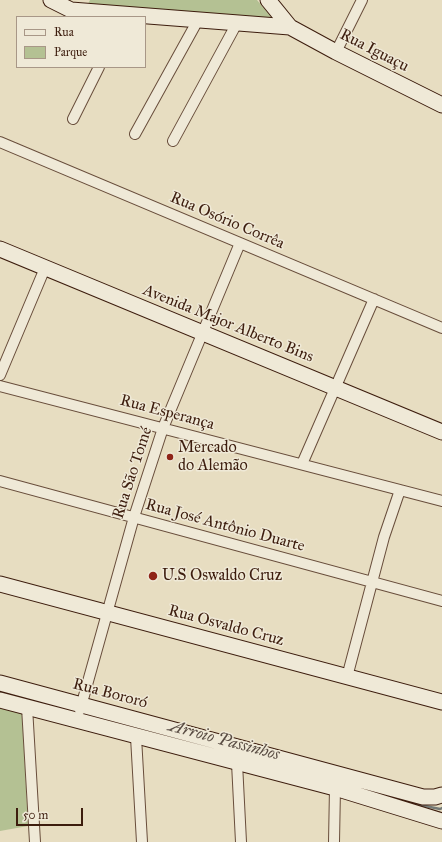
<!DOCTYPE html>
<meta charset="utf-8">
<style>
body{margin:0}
#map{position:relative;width:442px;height:842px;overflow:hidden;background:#e7ddc1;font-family:"IM FELL Great Primer",serif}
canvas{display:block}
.legend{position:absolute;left:16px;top:16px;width:130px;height:52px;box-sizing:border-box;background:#efe9d7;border:1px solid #a89787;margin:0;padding:5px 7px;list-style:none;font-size:12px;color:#3d1d0e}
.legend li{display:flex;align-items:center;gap:8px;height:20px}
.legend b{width:20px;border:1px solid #a89787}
.scale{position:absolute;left:16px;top:808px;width:67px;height:18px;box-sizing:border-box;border:2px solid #3d1d0e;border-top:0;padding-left:5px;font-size:12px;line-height:14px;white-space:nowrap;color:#3d1d0e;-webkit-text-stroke:3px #efe9d7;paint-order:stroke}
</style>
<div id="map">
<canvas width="442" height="842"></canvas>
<ul class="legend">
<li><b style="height:5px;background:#efe9d7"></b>Rua</li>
<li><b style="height:11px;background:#b4c193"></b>Parque</li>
</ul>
<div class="scale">50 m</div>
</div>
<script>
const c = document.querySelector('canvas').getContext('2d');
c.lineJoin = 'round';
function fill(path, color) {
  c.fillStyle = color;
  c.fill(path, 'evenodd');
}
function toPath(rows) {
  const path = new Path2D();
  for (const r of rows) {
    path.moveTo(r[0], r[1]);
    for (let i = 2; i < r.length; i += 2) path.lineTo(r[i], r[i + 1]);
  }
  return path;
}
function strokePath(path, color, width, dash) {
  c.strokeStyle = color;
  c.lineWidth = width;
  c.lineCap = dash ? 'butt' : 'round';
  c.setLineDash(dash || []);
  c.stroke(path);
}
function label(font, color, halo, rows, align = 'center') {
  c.font = font + ' "IM FELL Great Primer",serif';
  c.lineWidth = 3;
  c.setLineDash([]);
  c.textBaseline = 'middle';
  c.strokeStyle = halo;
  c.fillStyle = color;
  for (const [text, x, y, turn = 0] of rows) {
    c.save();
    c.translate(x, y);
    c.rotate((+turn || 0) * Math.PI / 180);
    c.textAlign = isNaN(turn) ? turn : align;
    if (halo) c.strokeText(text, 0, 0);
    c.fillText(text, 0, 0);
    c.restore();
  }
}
const green = toPath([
 [90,0,257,0,273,19,88,4],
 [0,706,22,711,28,826,0,831]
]);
const stream = toPath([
 [0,692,71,711],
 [405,802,440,809,442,808]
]);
const street = toPath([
 [336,52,362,0],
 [73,119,99,67],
 [135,134,198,20],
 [173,141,237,23],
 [0,142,442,328],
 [0,375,45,268],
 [0,386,442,501],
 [302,464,374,299],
 [0,481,442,601],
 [347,677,384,537,400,490],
 [27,707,35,842],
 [80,710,134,517,163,428,240,243],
 [136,737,142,842],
 [237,763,241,842],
 [334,842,335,788]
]);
const secondary = toPath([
 [51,0,71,10,290,27],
 [268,0,290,27,336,52,442,105],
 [0,249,442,432],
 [0,584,442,702],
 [0,683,423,797,435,797,442,795],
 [0,700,335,788,442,821]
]);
const markers = [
 [170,457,4,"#8f2418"],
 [153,576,5,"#8f2418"]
];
const streetNames = [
 ["Rua Iguaçu",374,51,27],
 ["Rua Osório Corrêa",227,221,23],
 ["Avenida Major Alberto Bins",228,324,22],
 ["Rua Esperança",167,413,15],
 ["Rua São Tomé",133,473,-72],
 ["Rua José Antônio Duarte",225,526,15],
 ["Rua Osvaldo Cruz",226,626,15],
 ["Rua Bororó",110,694,15]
];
const poiNames = [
 ["Mercado",178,448],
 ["do Alemão",178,466],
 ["U.S Oswaldo Cruz",162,576]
];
const waterNames = [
 ["Arroio Passinhos",224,741,15]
];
fill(green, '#b4c193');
strokePath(stream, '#757b77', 2.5);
strokePath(street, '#684d3b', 12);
strokePath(secondary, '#3d1d0e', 17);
strokePath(street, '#efe9d7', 10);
strokePath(secondary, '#efe9d7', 15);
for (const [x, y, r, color] of markers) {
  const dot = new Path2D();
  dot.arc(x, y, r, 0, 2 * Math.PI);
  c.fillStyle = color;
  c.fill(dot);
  strokePath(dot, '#efe9d7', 1.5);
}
label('16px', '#3d1d0e', '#efe9d7', streetNames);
label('16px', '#3d1d0e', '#efe9d7', poiNames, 'left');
label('italic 17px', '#594c43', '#efe9d7', waterNames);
</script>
